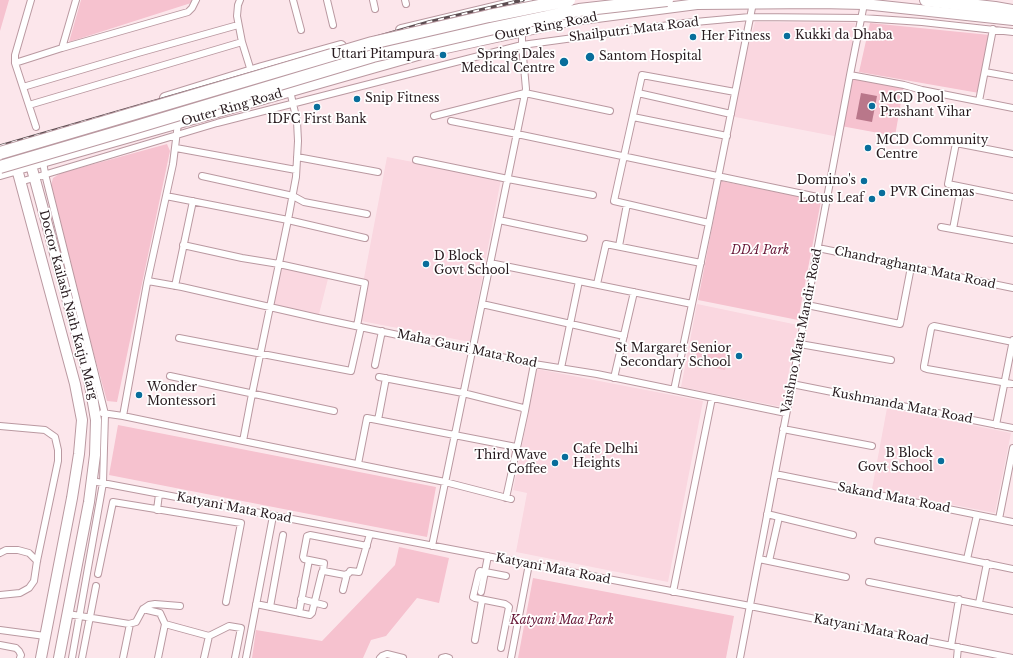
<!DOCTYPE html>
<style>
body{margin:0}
canvas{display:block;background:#fce6eb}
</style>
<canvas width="1013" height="658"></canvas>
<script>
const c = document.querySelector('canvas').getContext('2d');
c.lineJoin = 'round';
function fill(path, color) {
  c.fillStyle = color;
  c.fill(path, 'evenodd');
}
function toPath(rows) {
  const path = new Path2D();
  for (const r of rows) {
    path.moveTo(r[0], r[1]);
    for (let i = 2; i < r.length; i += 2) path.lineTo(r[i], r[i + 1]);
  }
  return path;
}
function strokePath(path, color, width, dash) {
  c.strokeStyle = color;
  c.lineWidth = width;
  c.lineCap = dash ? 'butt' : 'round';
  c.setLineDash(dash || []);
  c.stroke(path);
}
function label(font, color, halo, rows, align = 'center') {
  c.font = font + ' "Libre Baskerville",serif';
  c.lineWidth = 3.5;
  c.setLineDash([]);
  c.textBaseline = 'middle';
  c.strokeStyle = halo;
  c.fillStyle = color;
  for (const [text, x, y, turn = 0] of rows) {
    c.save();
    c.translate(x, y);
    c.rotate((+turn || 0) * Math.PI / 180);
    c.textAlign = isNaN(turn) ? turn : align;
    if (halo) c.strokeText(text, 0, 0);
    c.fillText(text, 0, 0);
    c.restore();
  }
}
const built = toPath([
 [755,22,855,23,839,137,730,116],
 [387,157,501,179,470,342,356,320],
 [279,265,329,275,318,318,271,306],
 [697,304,798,325,782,407,681,387],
 [537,369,703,401,668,582,516,552,527,493,513,490],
 [887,408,1011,433,995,513,872,489]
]);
const green = toPath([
 [0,0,9,0,0,31],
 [81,0,192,0,191,3,69,42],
 [870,23,990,35,979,93,859,72],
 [850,75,904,85,895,136,841,126],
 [167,144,170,151,117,402,107,401,49,193,53,178,61,173],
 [721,181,821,201,798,320,698,300],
 [694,342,729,348,725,370,689,363],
 [118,425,436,487,427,537,109,475],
 [399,547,449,558,439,603,417,598,386,636,371,640,363,658,252,658,256,630,322,641,395,565],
 [533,578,734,616,726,658,518,658]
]);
const water = toPath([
 [861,93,877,96,872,122,856,119]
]);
const street = toPath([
 [31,0,15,55,15,63,36,127],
 [240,0,238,5,237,16,242,42,251,71],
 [293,0,301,30],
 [327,0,333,25],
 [373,0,375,9],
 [405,0,406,4],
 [62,48,76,0],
 [15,63,62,48,188,12,192,8,196,0],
 [985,72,1013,77],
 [850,75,904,85,922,90,1013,108],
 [23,87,138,53,238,25],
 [638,93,731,114],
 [979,101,993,29],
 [29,105,242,42],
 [434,116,525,93,610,111],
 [633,117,727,136],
 [451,121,517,134,827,199],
 [176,148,296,170],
 [1013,154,956,143,948,184,1013,197],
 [297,157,378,172],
 [416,160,508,179,593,195],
 [43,161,45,174,105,414,103,483,72,658],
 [202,176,293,196,304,202,367,214],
 [20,182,217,123,522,45,684,23,750,17,862,18,922,22,1013,32],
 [166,196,288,220,365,238],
 [499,220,584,238],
 [709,223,614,201,642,75,735,92],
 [941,227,1013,240],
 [953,229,961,187],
 [183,245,242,258,279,264,365,283,357,326],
 [619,246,627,204],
 [818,248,1013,288],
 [490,263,692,304],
 [148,281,182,287,318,318,534,364,597,374,786,413],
 [597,284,606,244,701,263],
 [175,286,193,201],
 [482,304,624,336],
 [807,305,900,324,911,267],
 [179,338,351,371,361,327],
 [1013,342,934,326,932,327,931,329,924,366,924,368,927,369,1013,384],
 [800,344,891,360],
 [375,365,382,331],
 [561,368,579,281],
 [170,376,334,411],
 [379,377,463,393,523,408,525,411,506,498],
 [614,378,634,292],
 [792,384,1013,428],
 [674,390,709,223,753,3],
 [525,411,534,364],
 [102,413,123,416,243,441,445,482,511,499],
 [123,416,147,283,173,164,178,123],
 [378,420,386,378],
 [996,425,1013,340],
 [0,426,45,430,55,437,58,450,58,461,37,561,34,581,29,588,20,593,0,595],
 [783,429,872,446],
 [243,441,252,394,288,220,296,177,298,141,297,121,290,91],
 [358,464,367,418,516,447],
 [775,474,1013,522],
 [92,481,750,606,1013,658],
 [157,510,159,494],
 [767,514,853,535],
 [999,519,1013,448],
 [878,541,1013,569],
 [432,546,526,89,522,45,522,32],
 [0,553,6,550,18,550,29,553,37,561],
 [759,559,846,577],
 [967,559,977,515],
 [309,560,324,563,323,571],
 [769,561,779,517],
 [98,574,113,502,241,523,226,602],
 [869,582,1013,611],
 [343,590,347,574],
 [481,592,488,556],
 [673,592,712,398],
 [301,599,324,605],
 [979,603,987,563],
 [256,604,310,615,312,613,322,572,324,571,345,575,349,573,350,571,359,572,370,534],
 [270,607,283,535],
 [143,609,160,613,165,624,158,658],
 [299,613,309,560,304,559,303,557,307,536,310,535,367,546],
 [68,614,129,624,136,622,143,609,149,605,155,604,180,606],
 [165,624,209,636,229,626,241,628,235,658],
 [0,630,45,636],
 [475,640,482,600],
 [0,645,16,648,19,651,21,655,20,658],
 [951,646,959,599],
 [501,648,509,607,508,606,505,604,475,598,473,597,479,572,480,571,506,576],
 [82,658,96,586],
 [123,658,130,624],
 [204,658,209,636],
 [246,658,273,516],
 [380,658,382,656,387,654,403,658],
 [442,658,446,657,449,658],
 [511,658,529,564],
 [740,658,807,305,850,75,864,4],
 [957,658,958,647]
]);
const primary = toPath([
 [401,30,527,0],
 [165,98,262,68,341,46],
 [31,165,89,379,96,420,95,455,89,502,59,658],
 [17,169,75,384,82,420,79,454,72,498,41,658],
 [0,174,432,51,574,20,697,4,820,3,864,4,1013,20]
]);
const highway = toPath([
 [926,0,995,8,1013,11]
]);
const rail = toPath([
 [0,146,429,22,523,0]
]);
const highwayBridge = toPath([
 [0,153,372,43,489,16,569,0],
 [0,167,133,128,373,56,490,29,579,10,667,0]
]);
const markers = [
 [787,36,4,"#086e9b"],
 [693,37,4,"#086e9b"],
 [443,55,4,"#086e9b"],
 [590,57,5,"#086e9b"],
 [564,62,5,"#086e9b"],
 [357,99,4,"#086e9b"],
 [872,106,4,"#086e9b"],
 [317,107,4,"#086e9b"],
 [868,148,4,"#086e9b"],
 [864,181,4,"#086e9b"],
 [882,193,4,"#086e9b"],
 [872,199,4,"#086e9b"],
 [426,264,4,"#086e9b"],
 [739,356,4,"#086e9b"],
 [139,395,4,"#086e9b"],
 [565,457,4,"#086e9b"],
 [941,461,4,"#086e9b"],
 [555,463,4,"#086e9b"]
];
const streetNames = [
 ["Outer Ring Road",546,27,-11],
 ["Shailputri Mata Road",634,30,-7],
 ["Outer Ring Road",232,108,-16],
 ["Chandraghanta Mata Road",915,268,12],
 ["Doctor Kailash Nath Katju Marg",68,305,75],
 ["Vaishno Mata Mandir Road",802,331,-79],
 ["Maha Gauri Mata Road",467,349,12],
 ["Kushmanda Mata Road",902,406,11],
 ["Sakand Mata Road",894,498,11],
 ["Katyani Mata Road",234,508,11],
 ["Katyani Mata Road",553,569,11],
 ["Katyani Mata Road",871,630,11]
];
const poiNames = [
 ["Kukki da Dhaba",795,36],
 ["Her Fitness",701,37],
 ["Uttari Pitampura",435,55,"right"],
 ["Spring Dales",555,55,"right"],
 ["Medical Centre",555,69,"right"],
 ["Santom Hospital",599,57],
 ["Snip Fitness",365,99],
 ["MCD Pool",880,99],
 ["Prashant Vihar",880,113],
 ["IDFC First Bank",317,120,"center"],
 ["MCD Community",876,141],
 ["Centre",876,155],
 ["Domino's",856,181,"right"],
 ["PVR Cinemas",890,193],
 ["Lotus Leaf",864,199,"right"],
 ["D Block",434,257],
 ["Govt School",434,271],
 ["St Margaret Senior",731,349,"right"],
 ["Secondary School",731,363,"right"],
 ["Wonder",147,388],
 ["Montessori",147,402],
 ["Cafe Delhi",573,450],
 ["Heights",573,464],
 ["B Block",933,454,"right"],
 ["Govt School",933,468,"right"],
 ["Third Wave",547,456,"right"],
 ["Coffee",547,470,"right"]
];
const parkNames = [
 ["DDA Park",760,251],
 ["Katyani Maa Park",562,621]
];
fill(built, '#fad7e0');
fill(green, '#f6c2cf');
fill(water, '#b9778a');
strokePath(street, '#ba99a1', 8);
strokePath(primary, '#ba99a1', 12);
strokePath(highway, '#ba99a1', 14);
strokePath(street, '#fff', 6);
strokePath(primary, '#fff', 10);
strokePath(highway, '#fff', 12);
strokePath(rail, '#5c4d51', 3.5);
strokePath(rail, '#fff', 2, [6]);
strokePath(highwayBridge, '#ba99a1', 14, []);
strokePath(highwayBridge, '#fff', 12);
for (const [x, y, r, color] of markers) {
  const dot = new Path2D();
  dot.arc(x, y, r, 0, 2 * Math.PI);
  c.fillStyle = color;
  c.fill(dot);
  strokePath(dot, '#fff', 1.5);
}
label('12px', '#271a1e', '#fff', streetNames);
label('12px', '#271a1e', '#fff', poiNames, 'left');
label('italic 12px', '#671737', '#fff', parkNames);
</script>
